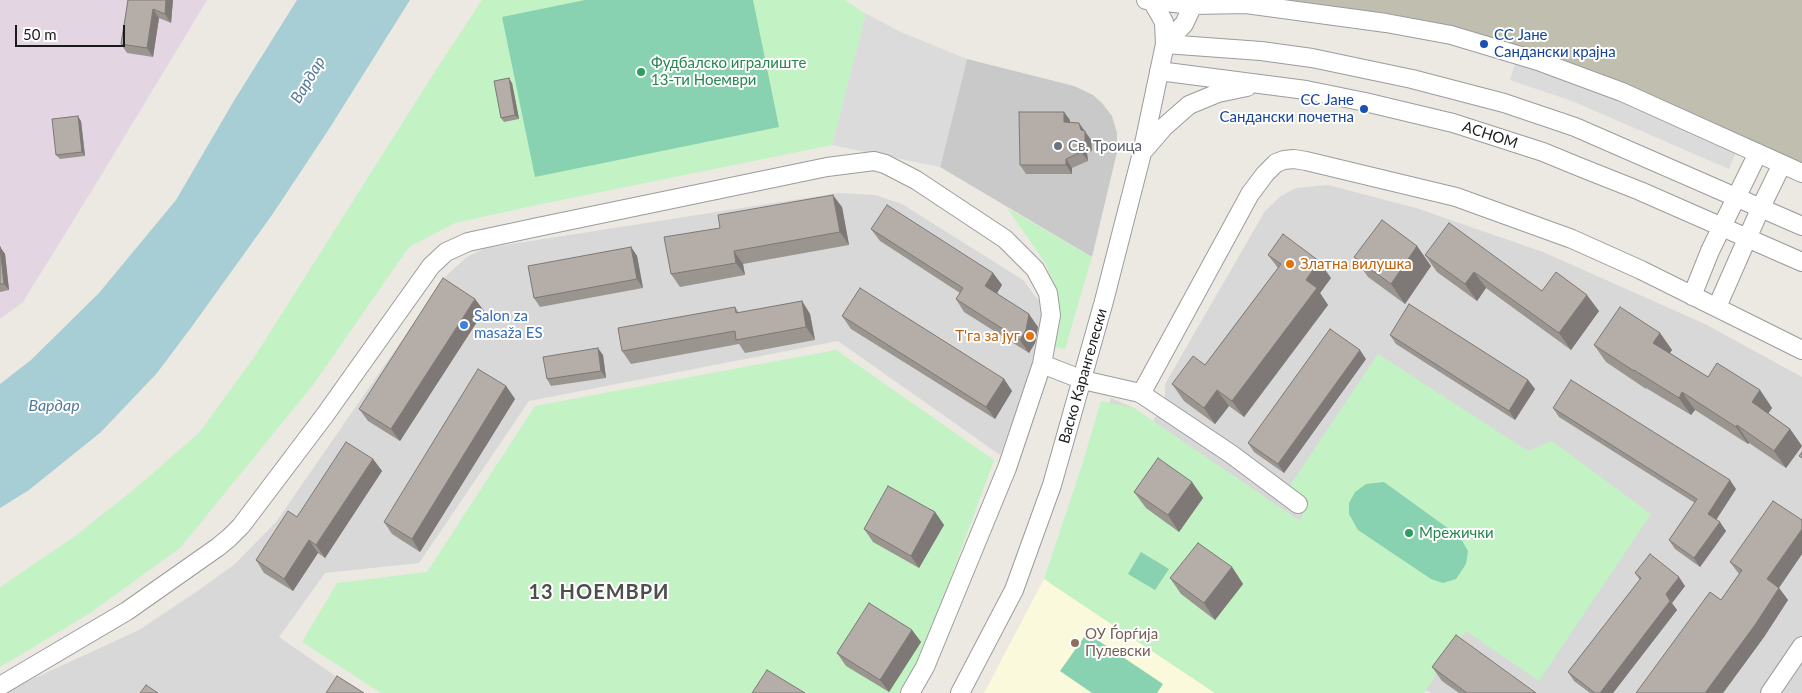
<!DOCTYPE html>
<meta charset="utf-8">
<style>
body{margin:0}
#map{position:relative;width:1802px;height:693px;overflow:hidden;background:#ece8e2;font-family:Lato,sans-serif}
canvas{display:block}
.scale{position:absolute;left:15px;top:25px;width:110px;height:22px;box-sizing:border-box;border:2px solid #1b1b1b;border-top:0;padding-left:6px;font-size:15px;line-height:18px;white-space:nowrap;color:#1b1b1b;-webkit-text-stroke:4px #fff;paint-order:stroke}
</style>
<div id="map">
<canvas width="1802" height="693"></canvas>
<div class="scale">50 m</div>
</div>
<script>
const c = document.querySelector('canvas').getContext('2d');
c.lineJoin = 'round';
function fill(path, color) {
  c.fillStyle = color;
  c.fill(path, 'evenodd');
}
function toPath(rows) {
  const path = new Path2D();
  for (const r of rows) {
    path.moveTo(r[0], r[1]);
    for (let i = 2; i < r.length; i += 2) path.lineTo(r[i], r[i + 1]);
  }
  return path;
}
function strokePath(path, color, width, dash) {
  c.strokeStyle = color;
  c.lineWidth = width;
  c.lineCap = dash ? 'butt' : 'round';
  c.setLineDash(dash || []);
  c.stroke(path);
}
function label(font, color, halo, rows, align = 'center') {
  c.font = font + ' Lato,sans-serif';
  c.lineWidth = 4;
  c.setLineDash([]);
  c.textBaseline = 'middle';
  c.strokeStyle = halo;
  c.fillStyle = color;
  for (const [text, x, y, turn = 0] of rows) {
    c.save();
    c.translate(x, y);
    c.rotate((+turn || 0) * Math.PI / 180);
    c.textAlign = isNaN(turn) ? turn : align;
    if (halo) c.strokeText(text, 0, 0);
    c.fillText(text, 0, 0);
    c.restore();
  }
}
const residential = toPath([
 [1328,185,1416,208,1543,252,1705,324,1802,377,1802,693,1431,693,1426,690,1424,693,1215,693,1051,584,1111,398,1134,408,1153,421,1165,399,1165,384,1265,211,1281,196,1296,188],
 [838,193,875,195,902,204,1023,280,1039,301,1042,317,1041,344,1000,455,838,341,529,401,419,563,325,573,279,637,360,693,6,693,11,689,139,630,199,590,235,564,276,522,447,275,467,257,486,248]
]);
const industrial = toPath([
 [0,0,207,0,102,174,23,302,0,319]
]);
const education = toPath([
 [1044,579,1215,693,984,693]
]);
const religious = toPath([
 [967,59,1074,86,1093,95,1102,103,1112,116,1117,133,1117,152,1092,257,940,167]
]);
const construction = toPath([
 [1265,0,1802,0,1802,166,1552,56,1477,34]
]);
const park = toPath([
 [482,0,845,0,866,14,832,145,527,207,455,223,409,247,313,385,180,548,90,613,0,667,0,587,74,537,137,487,199,433,255,356,434,73],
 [1007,208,1092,257,1065,349,1053,347,1057,296,1046,264],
 [836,350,994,460,925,648,899,693,381,693,302,642,337,583,427,572,535,406],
 [1378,354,1528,451,1552,441,1651,514,1539,681,1466,631,1424,693,1215,693,1044,579,1082,465,1101,401,1134,408,1300,521,1308,501,1289,487]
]);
const pitch = toPath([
 [585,0,753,0,779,127,535,177,502,17],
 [1384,482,1460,537,1468,551,1466,564,1456,579,1443,583,1431,579,1358,530,1349,514,1349,503,1355,492,1366,484],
 [1141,552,1169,569,1155,590,1128,574],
 [1087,633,1163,684,1157,693,1092,693,1060,671]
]);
const parking = toPath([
 [866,14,903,33,967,59,940,167,832,145],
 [1518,54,1739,144,1729,169,1572,101,1510,80]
]);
const water = toPath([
 [297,0,410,0,329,129,272,215,193,325,157,373,101,432,29,490,0,508,0,384,31,360,99,293,176,200,235,99]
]);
const minor = toPath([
 [1146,0,1193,5,1246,4,1386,23,1451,35,1541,62,1622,92,1802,173],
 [1165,44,1261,51,1312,58,1412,79,1504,103,1575,127,1802,226],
 [1165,44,1184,24,1193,5],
 [1159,71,1306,90,1365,102,1453,123,1543,152,1582,168,1640,191,1802,262],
 [1145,149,1164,127,1189,105,1218,93,1247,87],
 [1692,296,1710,251,1758,153],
 [1717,307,1761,207,1782,164],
 [1042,364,1083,380,1140,393,1231,454,1298,504],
 [1141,394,1250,194,1265,174,1276,163,1284,160,1294,159,1306,161,1456,197,1572,239,1641,270,1802,350],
 [0,686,127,611,218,547,229,538,241,526,325,415,431,266,446,252,468,242,538,227,827,167,874,161,885,164,916,180,1005,239,1035,269,1048,293,1051,315,1042,364,1007,468,925,667,910,693],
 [960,693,1014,590,1052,485,1104,301,1142,153,1165,44,1164,22,1152,1],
 [1770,693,1802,646]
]);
const wall = toPath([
 [128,0,173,0,171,23,159,18,153,57,127,53,121,44],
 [512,83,519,119,504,122,501,118],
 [1070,120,1070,122,1079,123,1091,140,1092,151,1087,153,1088,161,1072,168,1072,174,1026,174,1020,165],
 [81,121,85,156,60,159,56,155],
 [842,207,849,245,743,264,745,275,680,287,671,274],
 [871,229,993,273,1002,285,997,293,1038,327,1035,343,1029,353,964,312,956,299,960,293,880,241],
 [1417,246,1431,266,1405,304,1368,277,1354,257],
 [0,247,5,254,9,290,0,292],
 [631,247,637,256,643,288,540,307,534,298],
 [1268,255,1331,278,1320,293,1328,305,1244,417,1229,406,1215,424,1184,401,1172,384,1205,365,1278,268],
 [1425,255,1542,291,1599,311,1571,350,1486,288,1477,301,1437,272],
 [475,299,484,311,400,441,368,421,359,409],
 [802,301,810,314,815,340,745,353,739,344,631,364,622,351,735,307,739,313],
 [842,316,1004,379,1012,391,995,419,851,329],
 [1660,333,1672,350,1670,353,1708,377,1760,390,1772,408,1768,413,1790,429,1802,446,1786,468,1749,443,1748,444,1695,410,1691,415,1646,388,1646,389,1606,362,1594,345],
 [1390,335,1528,380,1535,389,1515,420,1396,344],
 [603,355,606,378,551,386,547,379],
 [1366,359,1284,473,1254,452,1248,443],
 [506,386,515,399,420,552,392,534,384,522],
 [1553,408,1736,489,1716,520,1726,531,1700,567,1675,549,1669,540,1695,503,1559,417],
 [373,459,382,471,325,558,318,553,293,591,264,573,256,560,297,517],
 [1192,482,1203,498,1179,532,1146,508,1134,492],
 [935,512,944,525,919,568,873,542,864,529],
 [1802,554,1779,588,1788,600,1764,637,1723,693,1636,693,1721,600,1739,574,1730,562],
 [1232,567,1243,584,1215,620,1181,594,1170,578],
 [1635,573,1685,586,1672,603,1677,610,1613,693,1590,693,1574,681,1568,672,1640,580],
 [912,630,921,642,889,692,846,666,837,653],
 [1432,667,1536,693,1459,693,1442,681]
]);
const shadedWall = toPath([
 [166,0,173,0,171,23,165,14],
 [153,9,159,18,153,57,147,48],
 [509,78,512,83,519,119,515,115],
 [1064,112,1070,120,1070,131,1064,122],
 [78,116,81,121,85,156,82,152],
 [1079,123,1091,140,1092,151,1085,142,1081,130],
 [1081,144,1087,153,1088,161,1081,152],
 [1066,159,1072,168,1072,174,1066,165],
 [833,195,842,207,849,245,840,232],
 [1417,246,1431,266,1405,304,1391,284],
 [0,247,5,254,9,290,4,284],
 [631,247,637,256,643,288,637,279],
 [734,251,743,264,745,275,736,263],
 [1319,261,1331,278,1320,293,1328,305,1244,417,1232,401,1306,280],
 [1474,272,1486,288,1477,301,1465,284],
 [993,273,1002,285,994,298,985,286],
 [1587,295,1599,311,1571,350,1559,333],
 [475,299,484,311,400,441,391,429],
 [802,301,810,314,815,340,806,327],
 [1029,314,1038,327,1035,343,1029,353,1020,340],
 [1660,333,1672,350,1665,360,1653,343],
 [598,348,603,355,606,378,601,371],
 [1360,350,1366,359,1284,473,1278,464],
 [1004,379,1012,391,995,419,986,407],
 [1528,380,1535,389,1515,420,1509,411],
 [506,386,515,399,420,552,412,539],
 [1217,390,1229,406,1215,424,1204,408],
 [1760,390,1772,408,1764,420,1752,402],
 [1682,392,1695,410,1691,415,1679,398],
 [1737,425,1749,443,1748,444,1736,427],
 [1790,429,1802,446,1786,468,1774,451],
 [373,459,382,471,325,558,316,545],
 [1730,480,1736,489,1714,523,1708,514],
 [1192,482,1203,498,1179,532,1168,515],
 [935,512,944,525,919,568,911,556],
 [1720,522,1726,531,1700,567,1694,558],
 [1802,529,1802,554,1776,592,1767,579],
 [309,540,318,553,293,591,284,579],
 [1232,567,1243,584,1215,620,1204,603],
 [1679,577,1685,586,1672,603,1666,594],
 [1779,588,1788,600,1764,637,1723,693,1705,693],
 [1670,601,1677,610,1613,693,1600,693],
 [912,630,921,642,889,692,880,680]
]);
const building = toPath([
 [128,0,166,0,165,14,153,9,147,48,121,44,128,0],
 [509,78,515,115,501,118,494,81,509,78],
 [1019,112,1064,112,1064,122,1079,123,1081,130,1085,131,1085,142,1081,144,1081,152,1066,159,1066,165,1020,165,1019,112],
 [78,116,82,152,56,155,52,119,78,116],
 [833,195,840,232,734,251,736,263,671,274,664,237,720,228,718,215,833,195],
 [887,205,993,273,985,286,1029,314,1026,330,1020,340,956,299,963,288,871,229,887,205],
 [1382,220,1417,246,1391,284,1354,257,1382,220],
 [1449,223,1542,291,1556,272,1587,295,1559,333,1474,272,1465,284,1425,255,1449,223],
 [1283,234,1319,261,1306,280,1317,288,1232,401,1217,390,1204,408,1172,384,1193,356,1205,365,1281,264,1268,255,1283,234],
 [0,247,4,284,0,284,0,247],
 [631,247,637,279,534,298,528,266,631,247],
 [443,278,475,299,391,429,359,409,443,278],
 [860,288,1004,379,986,407,842,316,860,288],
 [802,301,806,327,736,340,735,331,622,351,618,328,735,307,736,313,802,301],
 [1409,304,1528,380,1509,411,1390,335,1409,304],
 [1620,307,1660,333,1653,343,1708,377,1717,363,1760,390,1752,402,1790,429,1774,451,1737,425,1736,427,1682,392,1679,398,1634,370,1634,371,1594,345,1620,307],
 [1330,329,1360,350,1278,464,1248,443,1330,329],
 [598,348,601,371,547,379,543,357,598,348],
 [478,369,506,386,412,539,384,522,478,369],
 [1571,380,1730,480,1708,514,1720,522,1694,558,1669,540,1697,499,1553,408,1571,380],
 [346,442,373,459,316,545,309,540,284,579,256,560,288,511,297,517,346,442],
 [1802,452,1802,458,1799,456,1802,452],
 [1158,458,1192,482,1168,515,1134,492,1158,458],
 [888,486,935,512,911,556,864,529,888,486],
 [1773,501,1802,520,1802,529,1767,579,1779,588,1755,625,1705,693,1636,693,1710,592,1721,600,1742,570,1730,562,1773,501],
 [1198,543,1232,567,1204,603,1170,578,1198,543],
 [1650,554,1679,577,1666,594,1670,601,1600,693,1595,693,1568,672,1641,578,1635,573,1650,554],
 [869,603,912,630,880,680,837,653,869,603],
 [1456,635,1536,693,1467,693,1432,667,1456,635],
 [767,670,805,693,752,693,767,670],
 [337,676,364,693,326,693,337,676],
 [146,685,158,693,140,693,146,685]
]);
const markers = [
 [1484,44,5,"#1a4fb4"],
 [641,72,5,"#2e9e5b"],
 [1364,109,5,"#1a4fb4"],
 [1058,146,5,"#6b7280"],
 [1290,264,5,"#e8710a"],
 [464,325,5,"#3f7fe0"],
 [1030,336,5,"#e8710a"],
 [1409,533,5,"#2e9e5b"],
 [1075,643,5,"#8d6e63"]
];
const transitNames = [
 ["СС Јане",1494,35],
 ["Сандански крајна",1494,52],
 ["СС Јане",1354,100,"right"],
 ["Сандански почетна",1354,117,"right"]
];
const leisureNames = [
 ["Фудбалско игралиште",651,63],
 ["13-ти Ноември",651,80],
 ["Мрежички",1419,533]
];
const streetNames = [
 ["АСНОМ",1490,135,18],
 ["Васко Карангелески",1083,376,-74]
];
const worshipNames = [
 ["Св. Троица",1068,146]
];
const foodNames = [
 ["Златна вилушка",1300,264],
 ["Т'га за југ",1020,336,"right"]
];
const shopNames = [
 ["Salon za",474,316],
 ["masaža ES",474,333]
];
const educationNames = [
 ["ОУ Ѓорѓија",1085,634],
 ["Пулевски",1085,651]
];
const waterNames = [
 ["Вардар",308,80,-59],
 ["Вардар",54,406]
];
const districtNames = [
 ["13 НОЕМВРИ",599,593]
];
fill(residential, '#d9d8d8');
fill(industrial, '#e4d5e2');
fill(education, '#fbf9dc');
fill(religious, '#c9c9c9');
fill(construction, '#bfbeaf');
fill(park, '#c3f2c4');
fill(pitch, '#88d2b1');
fill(parking, '#dbdbdb');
fill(water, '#a7cdd5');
strokePath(minor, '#9c9c9c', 20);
strokePath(minor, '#fff', 18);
fill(wall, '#9b9590');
fill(shadedWall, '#7e7976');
fill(building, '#b4ada8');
strokePath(building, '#7e7976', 1);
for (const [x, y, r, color] of markers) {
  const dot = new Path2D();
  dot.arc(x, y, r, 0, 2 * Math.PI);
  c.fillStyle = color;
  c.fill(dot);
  strokePath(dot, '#fff', 2);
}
label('15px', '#164399', '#fff', transitNames, 'left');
label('15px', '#27864d', '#fff', leisureNames, 'left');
label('15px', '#1b1b1b', '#fff', streetNames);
label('15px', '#5b616d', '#fff', worshipNames, 'left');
label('15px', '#c56008', '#fff', foodNames, 'left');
label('15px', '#366cbe', '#fff', shopNames, 'left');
label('15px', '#785e54', '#fff', educationNames, 'left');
label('italic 16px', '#517998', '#fff', waterNames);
c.letterSpacing = '1px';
label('bold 20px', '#4e4e4e', '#fff', districtNames);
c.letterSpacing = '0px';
</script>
